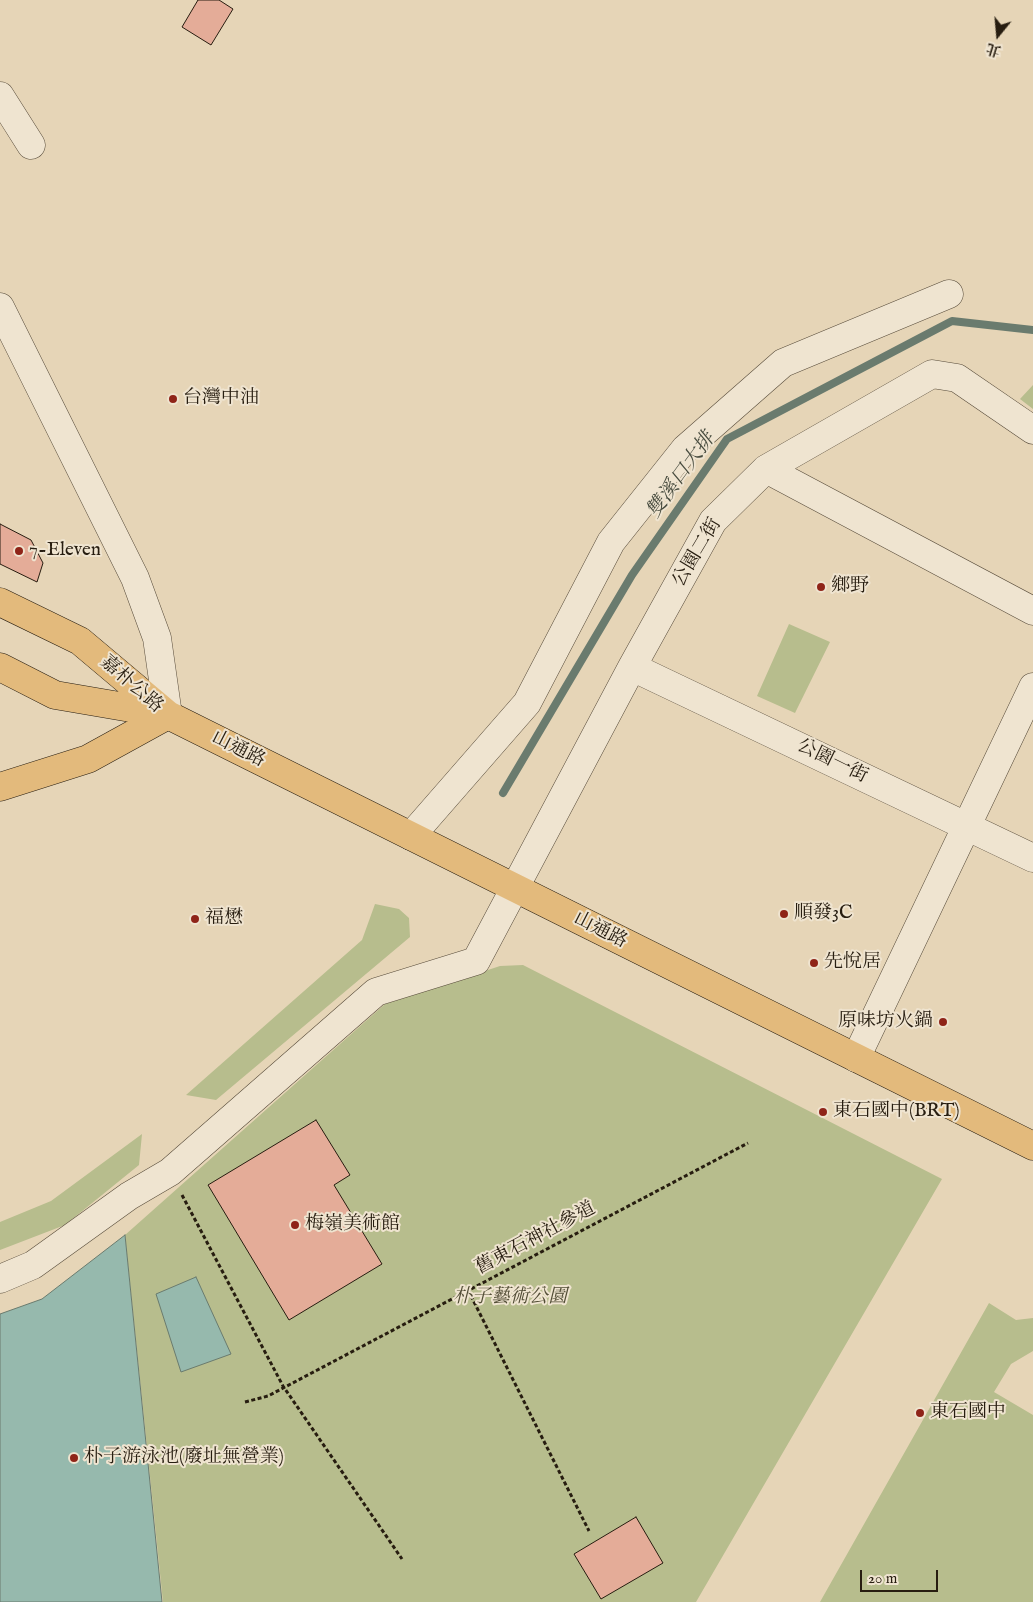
<!DOCTYPE html>
<meta charset="utf-8">
<style>
body{margin:0}
#map{position:relative;width:1033px;height:1602px;overflow:hidden;background:#e6d5b7;font-family:"IM FELL English","Noto Serif TC",serif}
canvas{display:block}
.north{position:absolute;left:973px;top:10px;width:50px;height:50px;-webkit-text-stroke:4px #efe4d0;paint-order:stroke;rotate:197deg;font-size:14px;font-weight:700;line-height:20px;text-align:center;color:#271d10}
.north::after{content:'';display:block;margin:auto;width:18px;height:22px;background:#271d10;clip-path:polygon(50% 0,100% 100%,50% 72%,0 100%)}
.scale{position:absolute;left:860px;top:1570px;width:78px;height:22px;box-sizing:border-box;border:2px solid #271d10;border-top:0;padding-left:6px;font-size:15px;line-height:18px;white-space:nowrap;color:#271d10;-webkit-text-stroke:4px #efe4d0;paint-order:stroke}
</style>
<div id="map">
<canvas width="1033" height="1602"></canvas>
<div class="north">北</div>
<div class="scale">20 m</div>
</div>
<script>
const c = document.querySelector('canvas').getContext('2d');
c.lineJoin = 'round';
function fill(path, color) {
  c.fillStyle = color;
  c.fill(path, 'evenodd');
}
function toPath(rows) {
  const path = new Path2D();
  for (const r of rows) {
    path.moveTo(r[0], r[1]);
    for (let i = 2; i < r.length; i += 2) path.lineTo(r[i], r[i + 1]);
  }
  return path;
}
function strokePath(path, color, width, dash) {
  c.strokeStyle = color;
  c.lineWidth = width;
  c.lineCap = dash ? 'butt' : 'round';
  c.setLineDash(dash || []);
  c.stroke(path);
}
function label(font, color, halo, rows, align = 'center') {
  c.font = font + ' "IM FELL English","Noto Serif TC",serif';
  c.lineWidth = 4;
  c.setLineDash([]);
  c.textBaseline = 'middle';
  c.strokeStyle = halo;
  c.fillStyle = color;
  for (const [text, x, y, turn = 0] of rows) {
    c.save();
    c.translate(x, y);
    c.rotate((+turn || 0) * Math.PI / 180);
    c.textAlign = isNaN(turn) ? turn : align;
    if (halo) c.strokeText(text, 0, 0);
    c.fillText(text, 0, 0);
    c.restore();
  }
}
const green = toPath([
 [1033,385,1033,409,1020,399],
 [789,624,830,642,795,713,757,696],
 [375,904,399,909,409,918,410,937,216,1100,186,1095,362,940],
 [523,965,942,1179,696,1602,163,1602,125,1235,385,1004,500,966],
 [142,1134,139,1165,65,1225,0,1250,0,1222,51,1201],
 [989,1303,1016,1320,1033,1318,1033,1351,1011,1364,994,1392,1033,1415,1033,1602,820,1602]
]);
const water = toPath([
 [125,1235,162,1602,0,1602,0,1314,42,1299,125,1235],
 [196,1277,231,1354,181,1372,156,1294,196,1277]
]);
const stream = toPath([
 [503,793,632,575,727,439,952,321,1033,330]
]);
const building = toPath([
 [198,0,219,0,233,9,211,45,182,27,198,0],
 [0,524,31,540,43,563,37,582,0,564,0,524],
 [316,1120,350,1175,334,1185,382,1264,289,1320,208,1185,316,1120],
 [636,1517,663,1563,601,1599,574,1554,636,1517]
]);
const path = toPath([
 [182,1195,283,1386,402,1559],
 [468,1290,589,1531],
 [245,1402,268,1396,748,1143]
]);
const minor = toPath([
 [0,96,31,145],
 [0,307,135,578,157,638,168,715],
 [766,469,932,374,957,378,1033,430],
 [632,667,1033,858],
 [411,836,527,703,611,542,685,449,783,363,949,294],
 [856,1058,1033,687],
 [0,1279,33,1265,129,1196,170,1172,376,992,476,961,632,667,713,521,766,469,1033,611]
]);
const major = toPath([
 [0,602,80,641,168,715,1033,1146],
 [0,667,55,695,166,714],
 [0,787,88,759,168,715]
]);
const markers = [
 [173,399,5,"#8f2418"],
 [19,551,5,"#8f2418"],
 [821,587,5,"#8f2418"],
 [784,914,5,"#8f2418"],
 [195,919,5,"#8f2418"],
 [814,963,5,"#8f2418"],
 [943,1022,5,"#8f2418"],
 [823,1112,5,"#8f2418"],
 [295,1225,5,"#8f2418"],
 [920,1413,5,"#8f2418"],
 [74,1458,5,"#8f2418"]
];
const poiNames = [
 ["台灣中油",183,399],
 ["7-Eleven",29,551],
 ["鄉野",831,587],
 ["順發3C",794,914],
 ["福懋",205,919],
 ["先悅居",824,963],
 ["原味坊火鍋",933,1022,"right"],
 ["東石國中(BRT)",833,1112],
 ["梅嶺美術館",305,1225],
 ["東石國中",930,1413],
 ["朴子游泳池(廢址無營業)",84,1458]
];
const streetNames = [
 ["公園二街",698,553,-59],
 ["嘉朴公路",131,685,41],
 ["山通路",238,750,27],
 ["公園一街",832,762,26],
 ["山通路",600,931,27],
 ["舊東石神社參道",536,1239,-28]
];
const parkNames = [
 ["朴子藝術公園",510,1298]
];
const waterNames = [
 ["雙溪口大排",682,476,-54]
];
fill(green, '#b7bd8d');
fill(water, '#96b9ad');
strokePath(water, '#6a7b6e', 1);
strokePath(stream, '#6a7b6e', 8);
fill(building, '#e4ac98');
strokePath(building, '#271d10', 1);
strokePath(minor, '#574b3a', 29);
strokePath(major, '#271d10', 29);
strokePath(path, '#271d10', 3, [4, 2.5]);
strokePath(minor, '#efe4d0', 28);
strokePath(major, '#e3ba7c', 28);
for (const [x, y, r, color] of markers) {
  const dot = new Path2D();
  dot.arc(x, y, r, 0, 2 * Math.PI);
  c.fillStyle = color;
  c.fill(dot);
  strokePath(dot, '#efe4d0', 2);
}
label('19px', '#271d10', '#efe4d0', poiNames, 'left');
label('19px', '#271d10', '#efe4d0', streetNames);
label('italic 19px', '#524d36', '#efe4d0', parkNames);
label('italic 20px', '#484c3f', '#efe4d0', waterNames);
</script>
